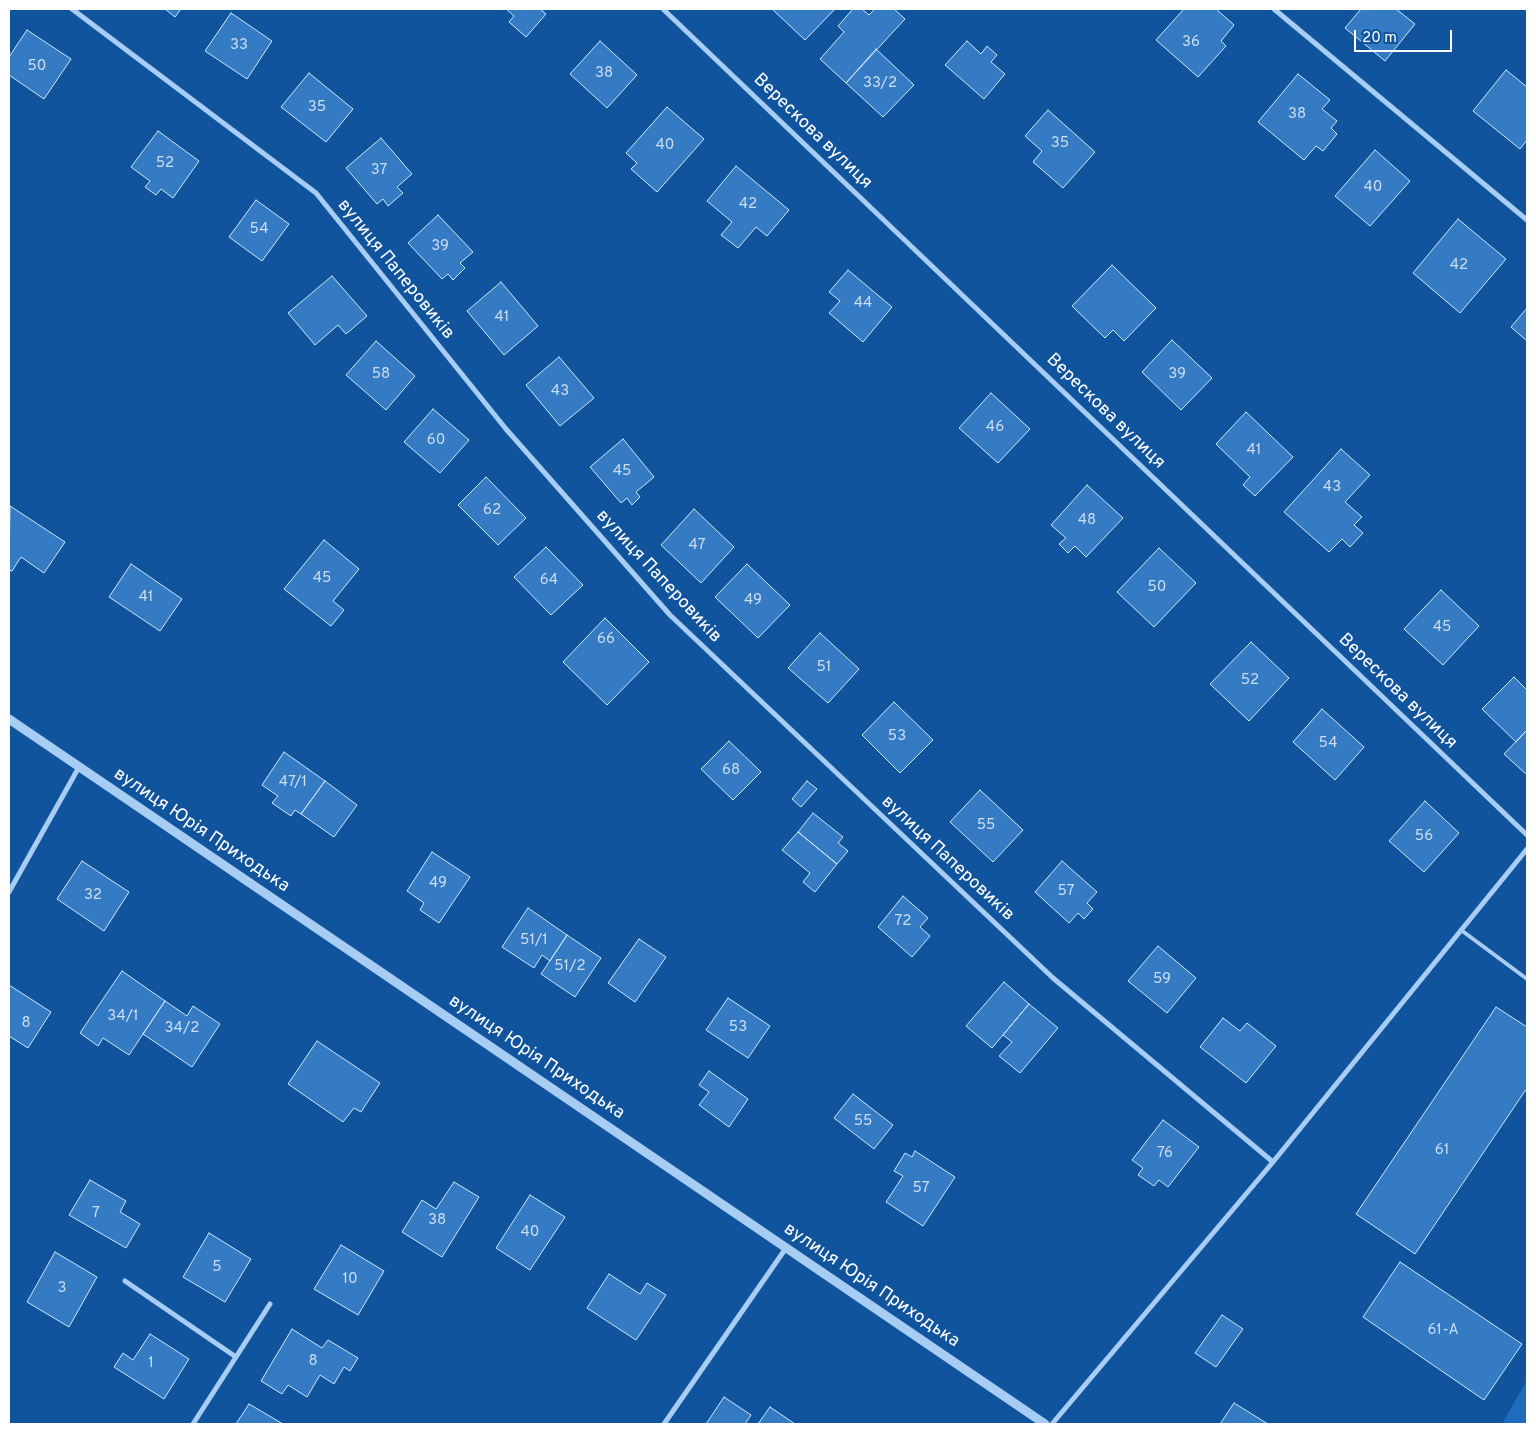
<!DOCTYPE html>
<meta charset="utf-8">
<style>
body{margin:0}
#map{position:relative;width:1536px;height:1433px;overflow:hidden;background:#11549e;font-family:Overpass,sans-serif}
canvas{display:block}
.frame{position:absolute;inset:0;border:10px solid #fff;pointer-events:none}
.scale{position:absolute;left:1354px;top:30px;width:98px;height:22px;box-sizing:border-box;border:2px solid #fff;border-top:0;padding-left:6px;font-size:15px;line-height:18px;white-space:nowrap;color:#fff;-webkit-text-stroke:4px #11549e;paint-order:stroke}
</style>
<div id="map">
<canvas width="1536" height="1433"></canvas>
<div class="frame"></div>
<div class="scale">20 m</div>
</div>
<script>
const c = document.querySelector('canvas').getContext('2d');
c.lineJoin = 'round';
function fill(path, color) {
  c.fillStyle = color;
  c.fill(path, 'evenodd');
}
function toPath(rows) {
  const path = new Path2D();
  for (const r of rows) {
    path.moveTo(r[0], r[1]);
    for (let i = 2; i < r.length; i += 2) path.lineTo(r[i], r[i + 1]);
  }
  return path;
}
function strokePath(path, color, width, dash) {
  c.strokeStyle = color;
  c.lineWidth = width;
  c.lineCap = dash ? 'butt' : 'round';
  c.setLineDash(dash || []);
  c.stroke(path);
}
function label(font, color, halo, rows, align = 'center') {
  c.font = font + ' Overpass,sans-serif';
  c.lineWidth = 4;
  c.setLineDash([]);
  c.textBaseline = 'middle';
  c.strokeStyle = halo;
  c.fillStyle = color;
  for (const [text, x, y, turn = 0] of rows) {
    c.save();
    c.translate(x, y);
    c.rotate((+turn || 0) * Math.PI / 180);
    c.textAlign = isNaN(turn) ? turn : align;
    if (halo) c.strokeText(text, 0, 0);
    c.fillText(text, 0, 0);
    c.restore();
  }
}
const green = toPath([
 [1527,1380,1527,1424,1502,1424]
]);
const building = toPath([
 [165,9,181,9,175,17,165,9],
 [506,9,540,9,546,14,526,37,509,22,514,16,506,9],
 [772,9,835,9,805,40,772,9],
 [853,9,862,9,869,15,875,9,894,9,905,19,846,83,820,59,844,32,838,26,853,9],
 [1184,9,1216,9,1234,25,1221,41,1226,46,1198,77,1156,40,1184,9],
 [1361,9,1396,9,1415,24,1385,61,1345,28,1361,9],
 [231,13,272,41,247,79,205,51,231,13],
 [27,30,71,59,44,99,9,75,9,57,27,30],
 [600,41,637,75,607,108,570,74,600,41],
 [967,41,981,54,987,46,997,55,991,62,1005,74,984,99,945,65,967,41],
 [876,49,914,85,883,117,846,83,876,49],
 [1506,70,1527,87,1527,140,1520,149,1473,111,1506,70],
 [309,73,353,109,326,142,281,107,309,73],
 [1298,74,1330,100,1322,109,1337,121,1331,128,1337,134,1323,151,1316,146,1304,160,1258,122,1298,74],
 [667,107,704,139,657,192,631,169,637,163,626,153,667,107],
 [1048,110,1095,152,1063,188,1033,162,1042,151,1025,136,1048,110],
 [158,131,199,161,173,198,161,189,156,195,145,187,150,181,131,167,158,131],
 [381,138,412,174,397,187,403,193,388,206,383,199,377,204,346,168,381,138],
 [1375,150,1410,181,1370,226,1335,196,1375,150],
 [736,166,789,210,767,236,756,227,738,248,721,235,732,222,707,201,736,166],
 [256,200,289,224,262,261,229,237,256,200],
 [438,215,473,252,460,263,465,268,453,280,448,274,442,279,408,243,438,215],
 [1458,219,1506,259,1460,313,1413,273,1458,219],
 [1112,265,1156,308,1124,341,1113,330,1105,338,1072,306,1112,265],
 [848,270,892,307,863,342,829,313,840,301,829,292,848,270],
 [332,276,367,316,346,334,338,325,315,345,288,313,332,276],
 [501,282,538,326,504,355,467,311,501,282],
 [1527,308,1527,341,1511,327,1527,308],
 [1172,340,1212,378,1181,410,1142,372,1172,340],
 [376,341,415,376,386,410,346,375,376,341],
 [559,357,594,398,560,426,526,385,559,357],
 [991,393,1030,429,998,463,959,428,991,393],
 [433,409,469,440,440,473,404,442,433,409],
 [1246,412,1293,457,1255,496,1243,485,1250,477,1216,444,1246,412],
 [623,439,654,477,636,492,640,497,632,505,627,498,621,503,590,467,623,439],
 [1341,449,1370,475,1345,502,1362,517,1354,525,1363,533,1350,547,1342,539,1329,552,1284,512,1341,449],
 [486,477,526,518,498,545,458,505,486,477],
 [1087,485,1123,518,1086,557,1075,546,1068,553,1059,544,1066,538,1051,525,1087,485],
 [10,506,65,542,44,573,21,557,12,571,9,570,10,506],
 [694,509,734,547,701,583,661,545,694,509],
 [324,540,359,569,333,601,344,610,331,626,284,589,324,540],
 [546,547,583,585,551,615,514,577,546,547],
 [1159,548,1196,583,1154,627,1117,592,1159,548],
 [131,564,182,599,160,631,109,597,131,564],
 [747,564,790,605,758,638,715,597,747,564],
 [1441,590,1479,626,1443,665,1404,629,1441,590],
 [605,618,649,662,607,705,563,662,605,618],
 [820,633,859,669,828,703,788,668,820,633],
 [1251,642,1289,678,1249,721,1210,684,1251,642],
 [1514,677,1527,690,1527,730,1516,742,1482,709,1514,677],
 [894,702,933,740,900,773,862,735,894,702],
 [1322,709,1364,747,1335,780,1293,742,1322,709],
 [1527,730,1527,775,1504,754,1527,730],
 [729,741,761,772,733,800,701,769,729,741],
 [284,752,325,781,301,814,295,810,291,816,272,803,278,796,262,785,284,752],
 [325,781,357,805,334,837,301,814,325,781],
 [807,781,817,789,801,807,792,799,807,781],
 [980,790,1023,830,993,862,950,822,980,790],
 [1425,801,1459,833,1424,872,1389,841,1425,801],
 [813,813,843,837,838,843,848,851,837,864,798,832,813,813],
 [798,832,837,864,815,892,803,882,810,873,782,850,798,832],
 [432,852,470,877,439,923,420,910,424,903,407,891,432,852],
 [82,861,129,892,104,931,57,899,82,861],
 [1062,861,1097,892,1087,903,1093,909,1084,919,1078,913,1069,923,1035,892,1062,861],
 [903,896,928,918,920,927,930,936,912,957,878,927,903,896],
 [528,908,567,935,550,961,542,955,534,968,502,947,528,908],
 [567,935,601,958,575,997,541,974,567,935],
 [639,939,666,957,635,1002,608,983,639,939],
 [1158,946,1196,978,1167,1013,1128,981,1158,946],
 [122,971,165,1001,129,1055,103,1038,98,1046,80,1033,122,971],
 [1004,982,1029,1004,992,1048,966,1026,1004,982],
 [9,985,51,1012,28,1048,9,1036,9,985],
 [728,998,770,1026,748,1058,706,1030,728,998],
 [165,1001,187,1016,193,1006,220,1024,192,1067,143,1034,165,1001],
 [1029,1004,1058,1028,1020,1073,999,1056,1012,1042,1003,1035,1029,1004],
 [1496,1007,1527,1027,1527,1088,1415,1254,1356,1214,1496,1007],
 [1223,1018,1240,1031,1247,1023,1276,1046,1246,1083,1200,1047,1223,1018],
 [317,1041,380,1083,361,1112,354,1108,343,1122,288,1084,317,1041],
 [709,1071,748,1099,729,1127,699,1105,709,1092,699,1085,709,1071],
 [853,1094,893,1125,874,1149,834,1118,853,1094],
 [1163,1120,1199,1147,1168,1187,1159,1180,1154,1186,1138,1175,1143,1168,1132,1160,1163,1120],
 [915,1151,955,1177,923,1226,886,1202,903,1176,894,1171,905,1153,912,1157,915,1151],
 [90,1180,126,1201,120,1212,140,1224,126,1248,69,1215,90,1180],
 [454,1182,479,1197,442,1257,402,1232,422,1200,436,1209,454,1182],
 [530,1195,565,1217,530,1270,496,1248,530,1195],
 [209,1233,251,1259,225,1302,183,1277,209,1233],
 [341,1245,384,1271,358,1315,314,1289,341,1245],
 [55,1252,97,1277,69,1327,27,1302,55,1252],
 [1400,1262,1522,1344,1484,1400,1363,1317,1400,1262],
 [609,1274,640,1294,647,1283,666,1295,636,1340,587,1308,609,1274],
 [1222,1315,1243,1329,1216,1367,1195,1353,1222,1315],
 [292,1329,322,1348,328,1340,358,1358,350,1371,344,1367,334,1384,320,1375,307,1397,288,1385,282,1394,261,1381,292,1329],
 [150,1334,189,1359,164,1399,114,1367,123,1353,133,1360,150,1334],
 [724,1397,751,1415,745,1424,706,1424,724,1397],
 [1234,1403,1268,1424,1220,1424,1234,1403],
 [249,1404,283,1424,236,1424,249,1404],
 [770,1407,795,1424,758,1424,770,1407]
]);
const service = toPath([
 [1461,930,1527,979]
]);
const minor = toPath([
 [72,9,316,193,506,429,670,615,1053,978,1273,1162],
 [663,9,1527,835],
 [1274,9,1527,220],
 [9,892,79,767],
 [125,1281,236,1357,270,1304],
 [193,1424,236,1357],
 [664,1424,786,1248],
 [1052,1424,1273,1162,1527,849]
]);
const tertiary = toPath([
 [9,719,1045,1424]
]);
const numberNames = [
 ["36",1191,43],
 ["33",239,46],
 ["50",37,67],
 ["38",604,74],
 ["33/2",880,84],
 ["35",317,108],
 ["38",1297,115],
 ["35",1060,144],
 ["40",665,146],
 ["52",165,164],
 ["37",379,171],
 ["40",1373,188],
 ["42",748,205],
 ["54",259,230],
 ["39",440,247],
 ["42",1459,266],
 ["44",863,304],
 ["41",502,318],
 ["58",381,375],
 ["39",1177,375],
 ["43",560,392],
 ["46",995,428],
 ["60",436,441],
 ["41",1254,451],
 ["45",622,472],
 ["43",1332,488],
 ["62",492,511],
 ["48",1087,521],
 ["47",697,546],
 ["45",322,579],
 ["64",549,581],
 ["50",1157,588],
 ["41",146,598],
 ["49",753,601],
 ["45",1442,628],
 ["66",606,640],
 ["51",824,668],
 ["52",1250,681],
 ["53",897,737],
 ["54",1328,744],
 ["68",731,771],
 ["47/1",293,783],
 ["55",986,826],
 ["56",1424,837],
 ["49",438,884],
 ["57",1066,892],
 ["32",93,896],
 ["72",903,922],
 ["51/1",534,941],
 ["51/2",570,967],
 ["59",1162,980],
 ["34/1",123,1017],
 ["8",26,1024],
 ["53",738,1028],
 ["34/2",182,1029],
 ["55",863,1122],
 ["61",1442,1151],
 ["76",1165,1154],
 ["57",921,1189],
 ["7",96,1214],
 ["38",437,1221],
 ["40",530,1233],
 ["5",217,1268],
 ["10",350,1280],
 ["3",62,1289],
 ["61-А",1443,1331],
 ["8",313,1362],
 ["1",151,1364]
];
const streetNames = [
 ["Верескова вулиця",812,132,44],
 ["вулиця Паперовиків",395,270,51],
 ["Верескова вулиця",1105,412,44],
 ["вулиця Паперовиків",658,577,47],
 ["Верескова вулиця",1397,692,44],
 ["вулиця Юрія Приходька",201,831,34],
 ["вулиця Паперовиків",947,859,43],
 ["вулиця Юрія Приходька",536,1058,34],
 ["вулиця Юрія Приходька",871,1286,34]
];
fill(green, '#1f6cbc');
fill(building, '#357bc4');
strokePath(building, '#d0e7fe', 1);
strokePath(service, '#a7cdf5', 4);
strokePath(minor, '#a7cdf5', 5);
strokePath(tertiary, '#a7cdf5', 9);
label('15px', '#ccdef0', null, numberNames);
label('18px', '#fff', '#11549e', streetNames);
</script>
